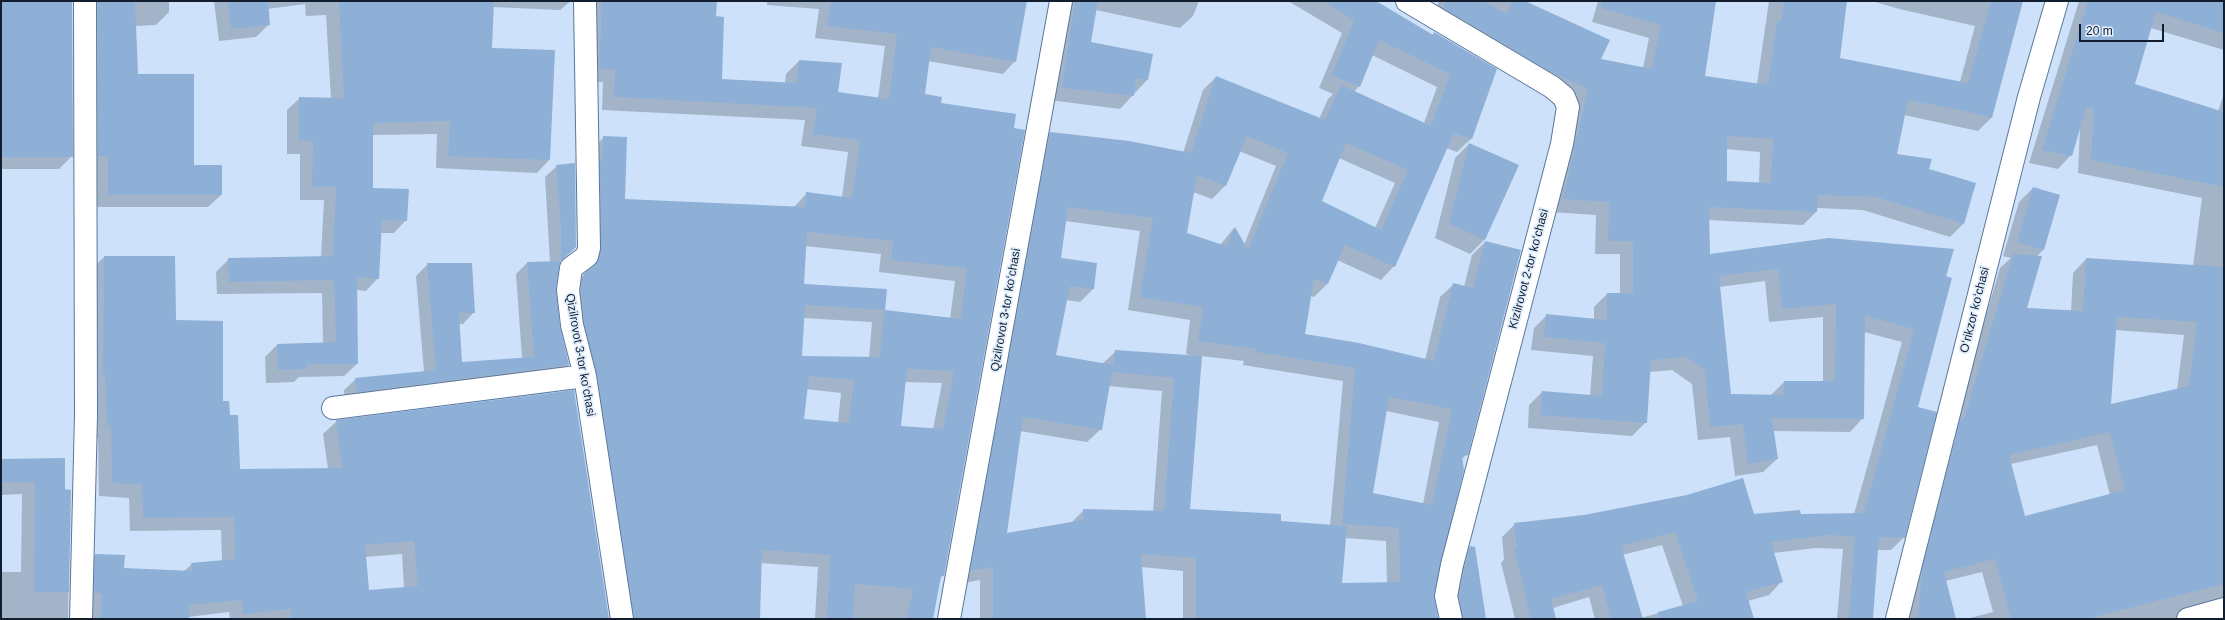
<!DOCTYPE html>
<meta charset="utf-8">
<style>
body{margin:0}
#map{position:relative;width:2225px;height:620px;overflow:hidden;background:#cde1fa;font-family:Helvetica,sans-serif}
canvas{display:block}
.frame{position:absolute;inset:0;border:2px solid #121e2d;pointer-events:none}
.scale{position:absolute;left:2079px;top:24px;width:85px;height:18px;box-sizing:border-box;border:2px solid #121e2d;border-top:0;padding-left:5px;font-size:12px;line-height:14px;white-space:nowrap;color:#121e2d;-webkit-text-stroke:3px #e0eefe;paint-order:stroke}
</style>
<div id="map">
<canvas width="2225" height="620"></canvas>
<div class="frame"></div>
<div class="scale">20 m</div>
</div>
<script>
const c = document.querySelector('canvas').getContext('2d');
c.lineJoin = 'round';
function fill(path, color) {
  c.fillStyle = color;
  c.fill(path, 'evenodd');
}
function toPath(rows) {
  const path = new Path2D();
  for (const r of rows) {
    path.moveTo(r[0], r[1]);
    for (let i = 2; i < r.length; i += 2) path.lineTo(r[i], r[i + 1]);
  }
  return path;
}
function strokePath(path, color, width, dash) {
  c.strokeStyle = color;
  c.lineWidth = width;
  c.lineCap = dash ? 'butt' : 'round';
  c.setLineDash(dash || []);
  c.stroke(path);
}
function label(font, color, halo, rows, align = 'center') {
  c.font = font + ' Helvetica,sans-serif';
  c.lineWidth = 3.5;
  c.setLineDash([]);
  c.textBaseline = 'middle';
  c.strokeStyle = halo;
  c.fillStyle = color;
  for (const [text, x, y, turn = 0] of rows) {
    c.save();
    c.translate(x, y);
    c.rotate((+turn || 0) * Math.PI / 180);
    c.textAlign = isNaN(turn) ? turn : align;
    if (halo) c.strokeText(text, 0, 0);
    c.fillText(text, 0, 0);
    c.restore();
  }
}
const shadow = toPath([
 [1,1,72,1,72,156,59,169,1,169],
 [73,1,169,1,169,12,156,25,135,26,137,75,193,166,221,195,208,207,96,207,83,7],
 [214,1,571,1,560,10,492,7,491,50,549,160,537,173,436,168,437,134,372,135,372,188,406,220,394,233,380,233,378,278,366,291,356,290,357,364,344,376,299,377,294,382,266,383,265,357,277,345,323,343,322,293,217,294,216,272,229,259,321,257,324,200,300,200,300,154,287,154,287,110,300,98,331,99,326,15,306,16,305,4,267,9,269,24,256,37,219,41],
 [572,1,716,1,715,17,720,80,785,83,786,74,799,61,837,93,878,98,885,46,815,38,819,9,767,5,767,1,1026,1,1015,61,1003,74,928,61,924,95,939,104,1015,114,943,575,940,579,932,619,815,619,818,567,760,563,759,619,620,619,570,289,584,275,589,264,591,150,604,137,624,200,794,207,807,193,842,197,848,152,801,146,805,120,602,110,603,82,586,82,579,3],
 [805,246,881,254,879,272,955,281,950,319,884,311,886,290,803,285],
 [803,318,872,322,869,358,801,357],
 [905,382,942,383,933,429,900,427],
 [806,389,841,393,838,423,803,419],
 [1066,1,1199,1,1193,16,1180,28,1096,10,1089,43,1147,80,1120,109,1049,100],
 [1288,1,1375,1,1432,35,1434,33,1496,69,1471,139,1457,152,1446,148,1394,266,1381,280,1337,260,1327,284,1314,297,1310,296,1304,335,1425,360,1440,297,1454,284,1464,287,1472,255,1485,242,1467,454,1461,460,1433,598,1438,619,1297,619,1330,526,1343,381,1243,365,1244,361,1201,356,1189,510,1276,619,1183,619,1183,571,1141,567,1145,619,980,619,980,580,958,584,1037,147,1050,133,1183,153,1203,90,1216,77,1319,119,1328,99,1333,94,1319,88,1342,33],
 [1372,55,1437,87,1424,123,1354,92,1359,86],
 [1239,151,1276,166,1244,245,1234,228,1220,245,1186,234,1193,192,1212,199,1225,186],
 [1339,158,1395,183,1375,228,1321,202],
 [1065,221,1140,231,1128,310,1190,320,1186,354,1190,355,1190,356,1116,351,1102,364,1055,356,1066,300,1080,302,1093,289,1096,264,1060,259],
 [1108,386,1162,391,1153,512,1084,510,1071,523,1006,534,1020,431,1087,442,1101,429],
 [1386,411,1439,422,1423,504,1371,494],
 [1345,538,1386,541,1387,583,1341,584],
 [1439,1,1529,1,1528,3,1600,60,1643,68,1649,38,1592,22,1598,1,1715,1,1704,77,1757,84,1769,1,1846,1,1839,59,1960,82,1975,26,1899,9,1872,1,2022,1,1991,118,1978,131,1904,115,1896,155,1927,169,1963,224,1950,237,1863,210,1816,208,1816,212,1803,225,1708,220,1709,255,1945,277,1916,407,1904,537,1891,550,1877,550,1871,619,1837,619,1843,549,1816,548,1773,553,1782,581,1769,595,1748,601,1753,619,1595,619,1589,597,1553,608,1555,619,1515,619,1501,563,1504,559,1502,537,1515,524,1754,515,1854,514,1902,342,1864,332,1863,418,1850,432,1772,431,1777,459,1763,472,1735,476,1730,437,1698,440,1692,384,1672,370,1649,372,1646,422,1632,436,1528,428,1529,405,1542,392,1590,396,1593,356,1531,350,1534,328,1547,315,1594,320,1594,307,1607,294,1620,294,1620,254,1595,254,1596,215,1550,212,1575,102,1431,21],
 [1726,149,1760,152,1759,183,1726,182],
 [1765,281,1769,322,1823,317,1823,382,1784,382,1771,395,1730,395,1719,287],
 [1662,545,1683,606,1641,618,1622,555],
 [2079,1,2224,1,2224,50,2151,28,2133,85,2218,112,2224,93,2224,619,1966,619,1993,612,1982,572,1945,581,1955,619,1906,619,1953,427,2000,268,2011,258,2003,256,2019,202,2033,188,2059,195,2043,250,2036,257,2025,309,2071,312,2073,273,2086,259,2193,266,2202,198,2078,173,2080,127,2071,155,2058,169,2029,163],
 [2115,330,2184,335,2177,390,2109,405],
 [2097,445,2110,495,2024,517,2011,464],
 [1469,144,1517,165,1484,240,1470,254,1435,238,1455,158],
 [557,166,575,246,559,262,555,288,559,327,568,365,557,376,345,403,344,390,356,379,424,372,416,276,428,264,474,312,463,324,458,324,461,363,522,358,516,274,527,263,550,262,545,177],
 [104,257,174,321,229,416,239,470,328,469,323,434,337,421,608,619,230,619,229,612,188,617,188,619,81,619,82,568,96,555,123,569,184,571,192,564,222,561,221,530,130,531,129,498,99,496,98,438,94,438,91,270],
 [402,554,404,588,368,591,365,557],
 [1,460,64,490,70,490,68,619,1,619,1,572,21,572,22,494,1,495],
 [1470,547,1485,619,1447,619,1457,561]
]);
const building = toPath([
 [1,1,72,1,73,157,1,157],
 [98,1,135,1,138,74,194,74,194,165,222,165,222,195,108,195,108,156,98,156],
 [228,1,268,1,270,25,231,29],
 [339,1,494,1,492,48,555,50,550,160,448,156,450,121,373,123,373,188,409,189,407,221,382,220,379,279,357,277,358,364,307,364,307,369,278,370,277,344,336,342,334,280,229,282,228,258,333,256,336,187,312,187,313,141,299,141,299,97,344,98],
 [602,1,717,1,716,16,724,17,722,79,796,83,799,60,842,63,838,92,889,99,897,34,827,26,831,1,1027,1,1016,62,931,47,925,94,942,97,941,103,1016,114,1014,128,1025,130,944,576,941,576,933,619,907,619,913,589,855,584,853,619,827,619,830,555,762,550,760,619,634,619,597,374,584,323,581,290,583,275,595,266,601,251,600,161,602,161,603,136,627,137,625,199,805,207,806,192,852,198,860,140,813,134,817,108,614,97,615,70,599,69],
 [807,232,893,241,891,260,967,268,961,319,885,310,887,289,804,284],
 [805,305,884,310,880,357,802,356],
 [907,369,954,371,943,429,901,426],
 [809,376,854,380,849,423,804,419],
 [1075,1,1098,1,1091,42,1153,54,1148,80,1136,78,1134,96,1062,88],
 [1323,1,1376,1,1433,35,1434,32,1497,69,1472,139,1454,133,1395,267,1345,245,1328,284,1314,279,1305,334,1359,343,1434,361,1453,283,1473,288,1485,241,1521,250,1468,455,1462,456,1464,470,1434,594,1438,619,1196,619,1196,558,1141,554,1146,619,993,619,993,567,970,571,1050,132,1129,141,1191,153,1216,76,1325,120,1341,85,1431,126,1450,74,1379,40,1360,87,1332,75,1354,20],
 [1247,136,1288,153,1248,250,1235,227,1226,246,1187,233,1197,175,1226,186],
 [1346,143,1408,170,1381,230,1322,201],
 [1068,207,1153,218,1140,297,1203,307,1198,341,1256,349,1256,352,1355,368,1342,524,1399,528,1400,582,1342,583,1347,526,1281,521,1281,514,1190,509,1202,356,1115,350,1113,365,1056,355,1070,286,1094,289,1097,263,1061,258],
 [1112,372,1174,378,1164,511,1083,509,1083,520,1007,533,1023,417,1102,430],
 [1389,397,1452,409,1432,505,1373,493],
 [1446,1,1482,1,1507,14,1512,1,1525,1,1610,40,1601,59,1652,69,1661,25,1601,8,1602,1,1716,1,1705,76,1768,85,1777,21,1781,22,1784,1,1847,1,1840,58,1968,83,1991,1,2023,1,1992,118,1961,110,1908,100,1897,154,1932,159,1929,169,1976,183,1964,224,1876,197,1818,195,1817,212,1709,207,1710,254,1829,238,1954,249,1946,276,1952,278,1918,407,1937,412,1905,538,1879,537,1873,619,1849,619,1855,537,1830,535,1771,542,1783,582,1746,592,1754,619,1659,619,1658,612,1698,601,1675,532,1621,546,1643,619,1611,619,1602,585,1551,599,1556,619,1531,619,1514,548,1517,549,1514,523,1584,515,1687,495,1743,478,1754,514,1800,510,1801,514,1864,513,1914,329,1865,316,1864,419,1772,418,1778,459,1748,464,1743,424,1710,427,1705,370,1686,357,1651,360,1647,423,1540,415,1542,391,1602,396,1605,343,1544,337,1546,314,1607,320,1607,293,1633,293,1633,241,1608,241,1609,202,1563,199,1588,89,1553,73,1443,8],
 [1727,136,1773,139,1771,183,1727,181],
 [1778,269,1782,309,1836,304,1835,381,1784,381,1784,395,1731,394,1719,276],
 [2088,1,2224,1,2224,33,2156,12,2135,84,2224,112,2224,187,2091,160,2094,109,2086,108,2072,156,2042,150],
 [1469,143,1519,165,1485,240,1449,224],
 [575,163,576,247,560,262,556,288,560,326,569,365,357,392,355,378,436,370,427,263,472,263,475,313,459,313,462,362,534,357,527,262,561,261,561,228,556,165],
 [2033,187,2060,195,2044,250,2017,242],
 [2013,254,2042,256,2027,308,2083,311,2086,258,2224,267,2224,584,2086,619,2011,619,1995,559,1944,572,1956,619,1918,619,1922,569,1961,418,1964,419],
 [2117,317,2197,322,2189,386,2111,404],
 [2110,432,2125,490,2025,516,2009,455],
 [104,256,175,256,176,320,223,321,223,401,229,401,230,415,238,415,240,469,342,468,336,420,574,390,609,619,292,619,291,609,243,614,242,600,189,605,189,619,100,619,102,593,94,593,95,554,125,555,124,568,192,571,191,563,235,559,234,517,143,518,142,485,112,483,111,425,107,426,105,373,103,373],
 [414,541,418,586,369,590,365,545],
 [65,458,65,489,71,490,69,592,34,592,35,482,1,482,1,459],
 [1470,546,1475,547,1486,619,1463,619,1459,596]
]);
const minor = toPath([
 [585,1,589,248,587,256,571,268,568,290,572,325,585,376,622,619],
 [1407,1,1552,87,1564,97,1568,107,1562,144,1452,565,1446,596,1451,619],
 [333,408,585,376],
 [81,619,86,415,85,1],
 [949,619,1061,1]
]);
const secondary = toPath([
 [1897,619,2029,97,2057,1],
 [2188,619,2224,609]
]);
const streetNames = [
 ["Kizilrovot 2-tor koʻchasi",1529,269,-75],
 ["Qizilrovot 3-tor koʻchasi",1006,310,-80],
 ["Oʻrikzor koʻchasi",1975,310,-76],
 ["Qizilrovot 3-tor koʻchasi",580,355,80]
];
fill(shadow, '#0003');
fill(building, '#8eafd6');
strokePath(minor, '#59779c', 24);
strokePath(secondary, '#59779c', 24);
strokePath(minor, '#fff', 22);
strokePath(secondary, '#fff', 22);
label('12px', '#121e2d', '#e0eefe', streetNames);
</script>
